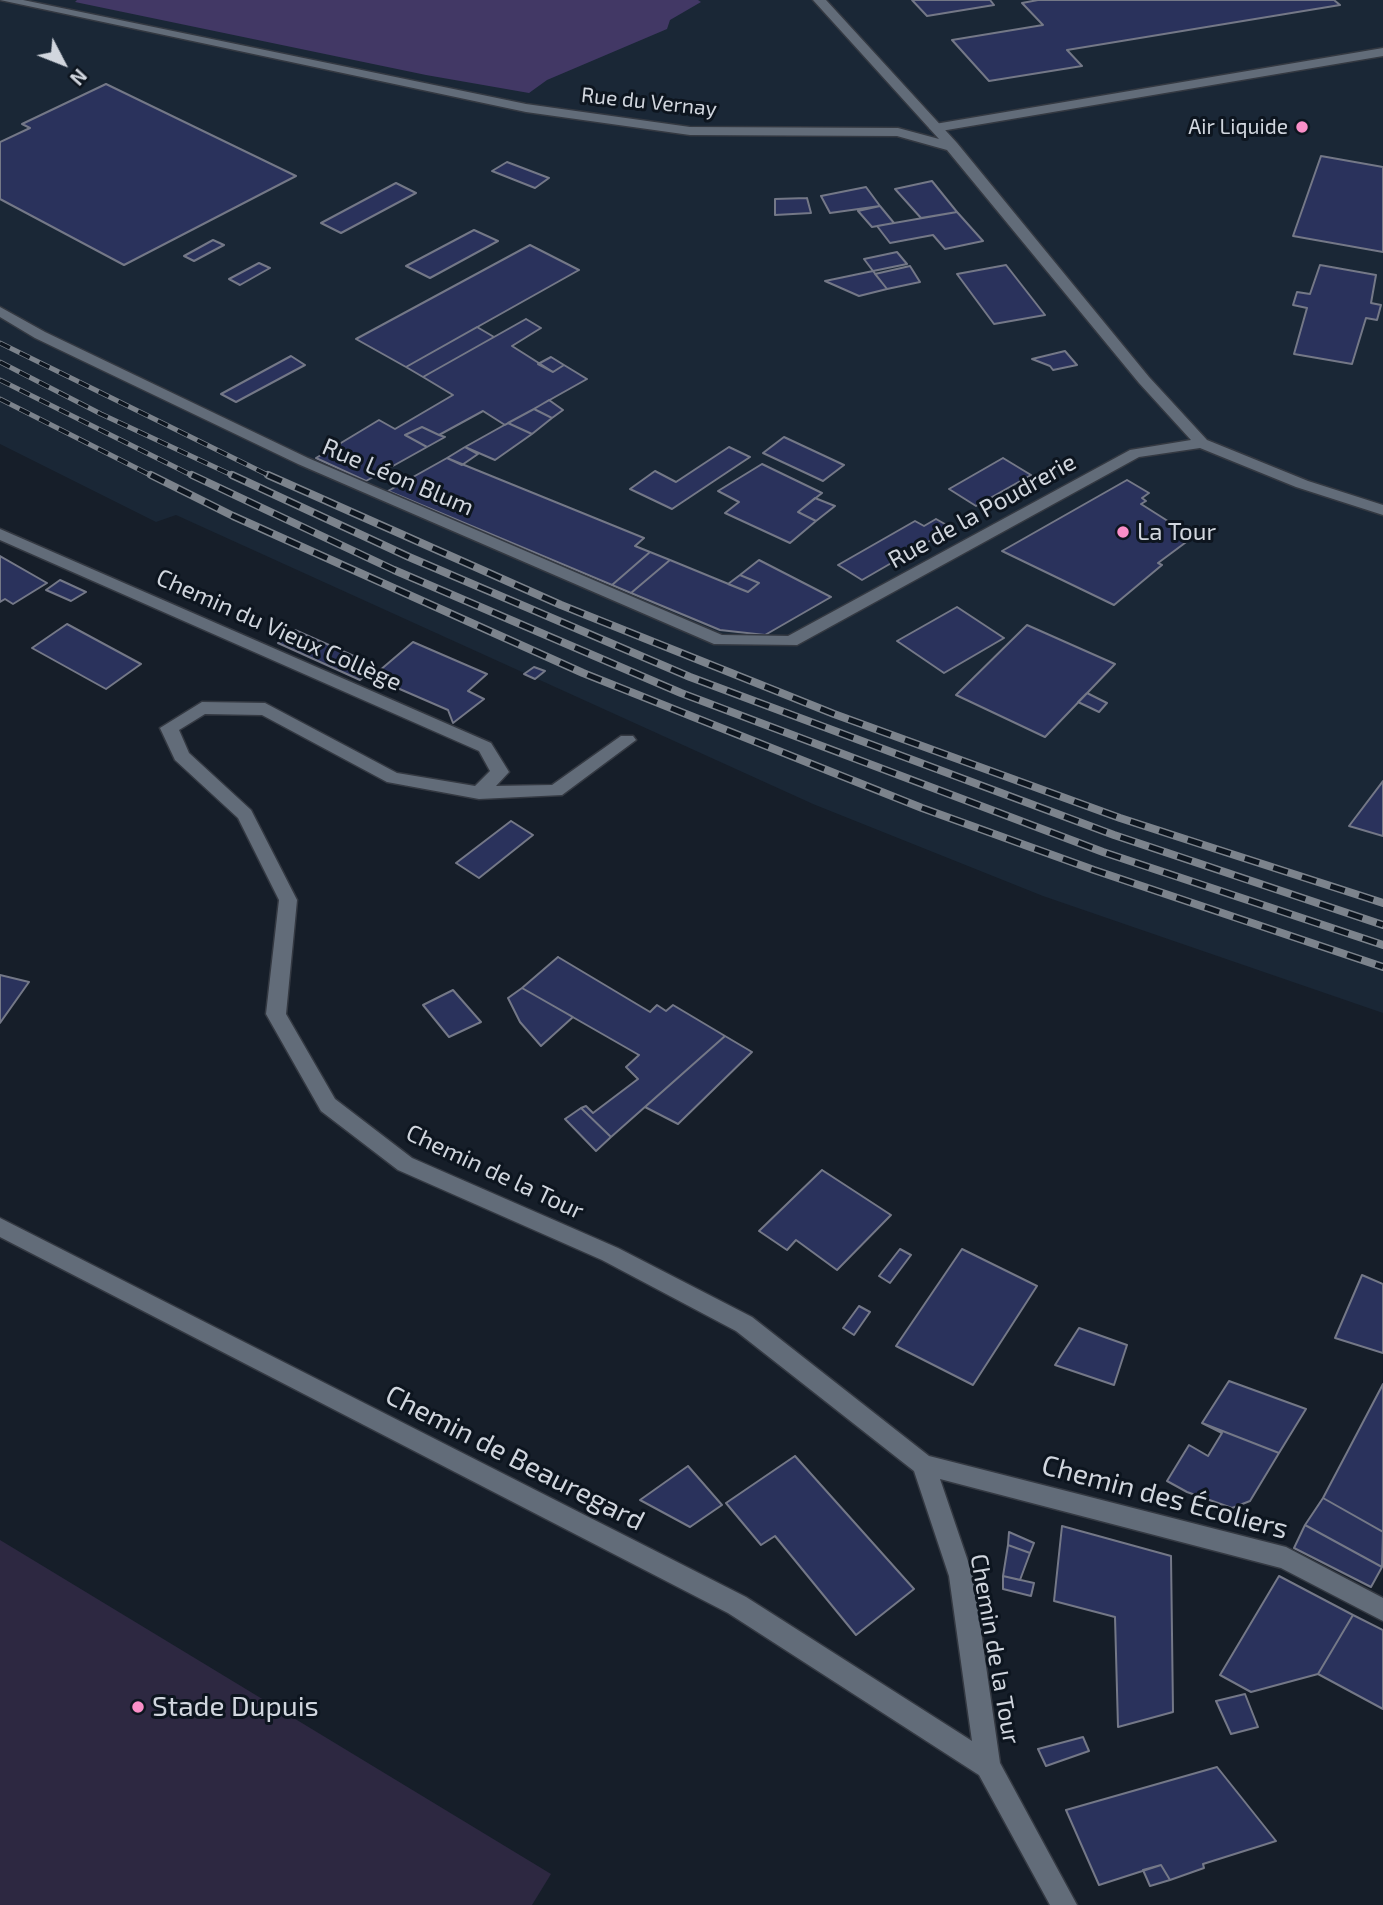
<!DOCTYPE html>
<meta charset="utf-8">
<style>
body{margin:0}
#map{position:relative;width:1383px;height:1905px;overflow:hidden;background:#161e29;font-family:"Exo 2",sans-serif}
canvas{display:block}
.north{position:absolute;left:28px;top:28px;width:70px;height:70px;-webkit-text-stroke:5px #0d151f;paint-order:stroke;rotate:132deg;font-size:19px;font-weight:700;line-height:28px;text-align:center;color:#d1d6de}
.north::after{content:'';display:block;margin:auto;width:24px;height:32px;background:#d1d6de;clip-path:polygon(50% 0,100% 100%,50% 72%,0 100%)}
</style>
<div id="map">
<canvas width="1383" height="1905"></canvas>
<div class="north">N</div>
</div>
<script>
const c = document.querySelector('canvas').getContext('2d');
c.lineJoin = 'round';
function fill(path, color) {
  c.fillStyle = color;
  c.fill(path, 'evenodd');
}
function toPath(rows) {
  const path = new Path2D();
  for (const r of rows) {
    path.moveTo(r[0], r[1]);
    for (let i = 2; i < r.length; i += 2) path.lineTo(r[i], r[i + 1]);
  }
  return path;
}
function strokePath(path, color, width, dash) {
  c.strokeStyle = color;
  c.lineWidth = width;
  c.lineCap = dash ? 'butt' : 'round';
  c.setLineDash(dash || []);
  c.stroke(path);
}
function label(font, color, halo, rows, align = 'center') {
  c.font = font + ' "Exo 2",sans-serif';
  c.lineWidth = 6;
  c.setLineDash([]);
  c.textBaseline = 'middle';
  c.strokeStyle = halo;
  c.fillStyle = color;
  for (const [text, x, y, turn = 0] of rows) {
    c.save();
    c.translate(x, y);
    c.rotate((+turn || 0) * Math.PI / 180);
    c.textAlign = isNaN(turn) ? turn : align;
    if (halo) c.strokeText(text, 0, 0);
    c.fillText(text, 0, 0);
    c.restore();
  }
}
const built = toPath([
 [0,0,1383,0,1383,1013,1043,896,813,804,176,515,156,522,0,444]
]);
const green = toPath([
 [0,1540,551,1874,532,1905,0,1905]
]);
const forest = toPath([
 [77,0,698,0,701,2,670,20,667,29,547,80,529,93,426,75,75,2]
]);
const building = toPath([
 [912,0,990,0,994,5,927,16,912,0],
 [1038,0,1334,0,1340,5,1067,50,1082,66,989,81,952,40,1043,25,1022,3,1038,0],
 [106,84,296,176,124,265,0,199,0,142,30,128,22,124,106,84],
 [1321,156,1383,167,1383,252,1293,236,1321,156],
 [507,162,549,178,535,188,492,171,507,162],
 [932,181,957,212,921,218,895,189,932,181],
 [396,183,416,193,341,233,321,223,396,183],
 [866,187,880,206,830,213,821,196,866,187],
 [807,198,811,213,775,215,775,199,807,198],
 [880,206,894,223,872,227,858,211,880,206],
 [957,212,983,241,945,249,933,235,890,243,877,226,957,212],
 [474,230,498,241,430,278,406,266,474,230],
 [213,240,224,245,194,261,184,256,213,240],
 [530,245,579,270,406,367,356,339,530,245],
 [897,252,907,264,873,271,864,259,897,252],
 [259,263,270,268,240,285,229,279,259,263],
 [1006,265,1045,315,994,324,957,274,1006,265],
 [1320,265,1376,275,1371,303,1381,305,1377,320,1366,318,1352,364,1294,354,1307,308,1293,305,1297,292,1310,294,1320,265],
 [910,266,920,282,887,289,875,274,910,266],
 [873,271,887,289,859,296,825,281,873,271],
 [526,319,541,328,512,346,553,372,564,365,587,379,505,425,483,411,439,435,422,427,405,435,427,447,366,481,316,458,379,420,395,429,453,395,423,377,526,319],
 [477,327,494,337,423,377,406,367,477,327],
 [1065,351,1077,365,1053,370,1050,366,1032,359,1065,351],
 [291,356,305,365,236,402,221,394,291,356],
 [551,357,564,365,553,372,538,364,551,357],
 [549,400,563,410,552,418,534,409,549,400],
 [534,409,552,418,532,434,508,423,534,409],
 [508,423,532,434,495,460,465,447,508,423],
 [422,427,439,435,445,437,427,447,405,435,422,427],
 [784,437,844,465,823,481,763,453,784,437],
 [465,447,478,454,462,465,447,458,465,447],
 [729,447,750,457,672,509,630,489,655,471,676,482,729,447],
 [447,458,644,538,635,546,650,552,612,585,388,491,447,458],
 [1003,458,1031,475,976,506,949,489,1003,458],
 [762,464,822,493,798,512,816,521,790,543,725,513,739,502,718,491,762,464],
 [1127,480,1149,493,1142,498,1146,501,1141,504,1193,537,1158,563,1162,565,1114,605,1002,551,1127,480],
 [815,498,835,506,816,521,798,512,815,498],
 [936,519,952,528,862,580,838,565,915,521,924,526,936,519],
 [650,552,670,560,631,593,612,585,650,552],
 [0,556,47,583,13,604,5,599,0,602,0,556],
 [670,560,748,592,759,583,740,575,759,560,831,597,765,635,720,630,631,593,670,560],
 [740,575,759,583,748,592,728,584,740,575],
 [60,580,86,592,71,601,46,590,60,580],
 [957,607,1004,638,944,673,897,641,957,607],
 [67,624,141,664,106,689,32,648,67,624],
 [1027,625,1115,664,1045,737,956,695,1027,625],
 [295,630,363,660,358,666,369,672,360,680,278,643,295,630],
 [413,642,487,674,468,691,484,699,453,723,448,710,372,677,413,642],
 [534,667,545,671,535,679,524,674,534,667],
 [1087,693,1107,703,1099,712,1078,702,1087,693],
 [1383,781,1383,836,1349,826,1383,781],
 [511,821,533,835,479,878,456,863,511,821],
 [558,957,650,1012,657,1005,666,1011,673,1005,725,1036,611,1137,581,1108,586,1106,593,1113,638,1079,626,1067,639,1055,522,988,558,957],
 [0,975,29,982,0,1023,0,975],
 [522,988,573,1017,541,1046,520,1022,508,998,522,988],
 [453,990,481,1022,449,1037,423,1005,453,990],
 [725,1036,752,1052,678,1124,645,1107,725,1036],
 [581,1108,611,1137,596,1151,565,1119,581,1108],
 [822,1170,891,1215,837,1270,796,1240,787,1250,759,1231,822,1170],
 [900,1249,911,1255,890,1283,879,1276,900,1249],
 [962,1249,1037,1286,973,1385,896,1346,962,1249],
 [1362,1275,1383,1284,1383,1353,1335,1338,1362,1275],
 [859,1306,870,1312,854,1335,843,1328,859,1306],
 [1079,1328,1127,1345,1114,1385,1055,1365,1079,1328],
 [1229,1381,1306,1409,1279,1453,1202,1423,1229,1381],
 [1383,1384,1383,1532,1323,1498,1383,1384],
 [1202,1423,1279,1453,1250,1501,1232,1508,1187,1492,1167,1481,1189,1445,1208,1456,1222,1433,1202,1423],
 [795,1456,914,1589,856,1635,775,1536,761,1545,726,1503,795,1456],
 [688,1466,722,1505,690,1527,640,1500,688,1466],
 [1323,1498,1383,1532,1382,1567,1305,1525,1323,1498],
 [1305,1525,1382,1567,1371,1587,1294,1548,1305,1525],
 [1062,1526,1171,1556,1173,1712,1118,1727,1115,1617,1054,1601,1062,1526],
 [1009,1532,1034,1543,1030,1553,1008,1545,1009,1532],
 [1008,1545,1030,1553,1020,1580,1003,1576,1008,1545],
 [1003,1576,1034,1583,1031,1596,1003,1589,1003,1576],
 [1279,1576,1353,1615,1318,1674,1251,1692,1220,1675,1279,1576],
 [1353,1615,1383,1630,1383,1709,1318,1674,1353,1615],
 [1245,1694,1258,1727,1231,1734,1216,1701,1245,1694],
 [1083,1737,1089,1751,1046,1766,1038,1749,1083,1737],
 [1217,1767,1276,1841,1203,1864,1204,1868,1170,1880,1161,1865,1099,1885,1066,1810,1217,1767],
 [1161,1865,1170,1880,1150,1886,1143,1870,1161,1865]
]);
const service = toPath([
 [1383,48,1383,56,935,132,929,128,935,124,1383,48]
]);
const minor = toPath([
 [0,0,23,0,526,104,690,127,898,128,939,139,813,0,826,0,957,143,1149,377,1207,440,1308,481,1383,505,1383,515,1296,487,1200,448,1139,457,797,645,714,644,298,464,35,338,0,317,0,307,45,332,308,458,722,635,788,636,1130,450,1191,440,1139,383,947,150,897,136,690,135,526,112,0,0],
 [0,529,491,743,509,772,496,786,552,785,621,736,633,736,636,740,562,795,479,799,387,782,262,715,205,714,179,730,189,753,251,810,297,900,286,1014,335,1099,412,1158,618,1248,752,1317,929,1456,1286,1547,1383,1598,1383,1621,1281,1568,940,1479,973,1576,1000,1763,1077,1905,1050,1905,979,1775,728,1613,0,1237,0,1218,746,1597,972,1741,949,1576,914,1471,736,1331,602,1260,398,1170,321,1111,266,1014,279,900,238,818,175,760,160,728,202,702,265,703,397,773,475,786,490,771,479,751,0,540,0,529]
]);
const railFar1 = toPath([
 [0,343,272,477],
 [0,362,101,414,236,477],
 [0,380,195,477],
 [0,399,154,477]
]);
const rail = toPath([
 [151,475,233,516,583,673,922,808,1094,870,1383,967],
 [192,475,394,570,681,693,1103,852,1383,945],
 [232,475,409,557,690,677,1114,835,1383,925],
 [268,475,561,605,834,714,1120,818,1383,903]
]);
const markers = [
 [1302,127,7,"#fa8fc8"],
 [1123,532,7,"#fa8fc8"],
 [138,1707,7,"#fa8fc8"]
];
const farStreetnames = [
 ["Rue du Vernay",649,102,6]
];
const farPoinames = [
 ["Air Liquide",1288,127]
];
const streetNames = [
 ["Rue Léon Blum",398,477,23],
 ["Rue de la Poudrerie",982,511,-29],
 ["Chemin du Vieux Collège",279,630,24],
 ["Chemin de la Tour",495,1172,25],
 ["Chemin de la Tour",995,1649,80]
];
const poiNames = [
 ["La Tour",1137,532]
];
const nearStreetnames = [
 ["Chemin de Beauregard",515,1458,27],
 ["Chemin des Écoliers",1165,1497,15]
];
const nearPoinames = [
 ["Stade Dupuis",152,1707]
];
fill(built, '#1a2736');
fill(green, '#2d2841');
fill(forest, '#423865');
fill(building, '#2a325c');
strokePath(building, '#747887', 2);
strokePath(service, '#343942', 3);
strokePath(minor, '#343942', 3);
fill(service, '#626c79');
fill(minor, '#626c79');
strokePath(railFar1, '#7c838c', 5);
strokePath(rail, '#7c838c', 8);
strokePath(railFar1, '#0d151f', 3.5, [11]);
strokePath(rail, '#0d151f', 5, [15]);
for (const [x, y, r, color] of markers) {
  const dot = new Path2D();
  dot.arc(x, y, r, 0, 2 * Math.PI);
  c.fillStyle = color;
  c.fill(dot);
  strokePath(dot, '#0d151f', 2.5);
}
label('21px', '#d1d6de', '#0d151f', farStreetnames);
label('21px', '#d1d6de', '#0d151f', farPoinames, 'right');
label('24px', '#d1d6de', '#0d151f', streetNames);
label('24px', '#d1d6de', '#0d151f', poiNames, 'left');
label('28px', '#d1d6de', '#0d151f', nearStreetnames);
label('28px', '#d1d6de', '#0d151f', nearPoinames, 'left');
</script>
